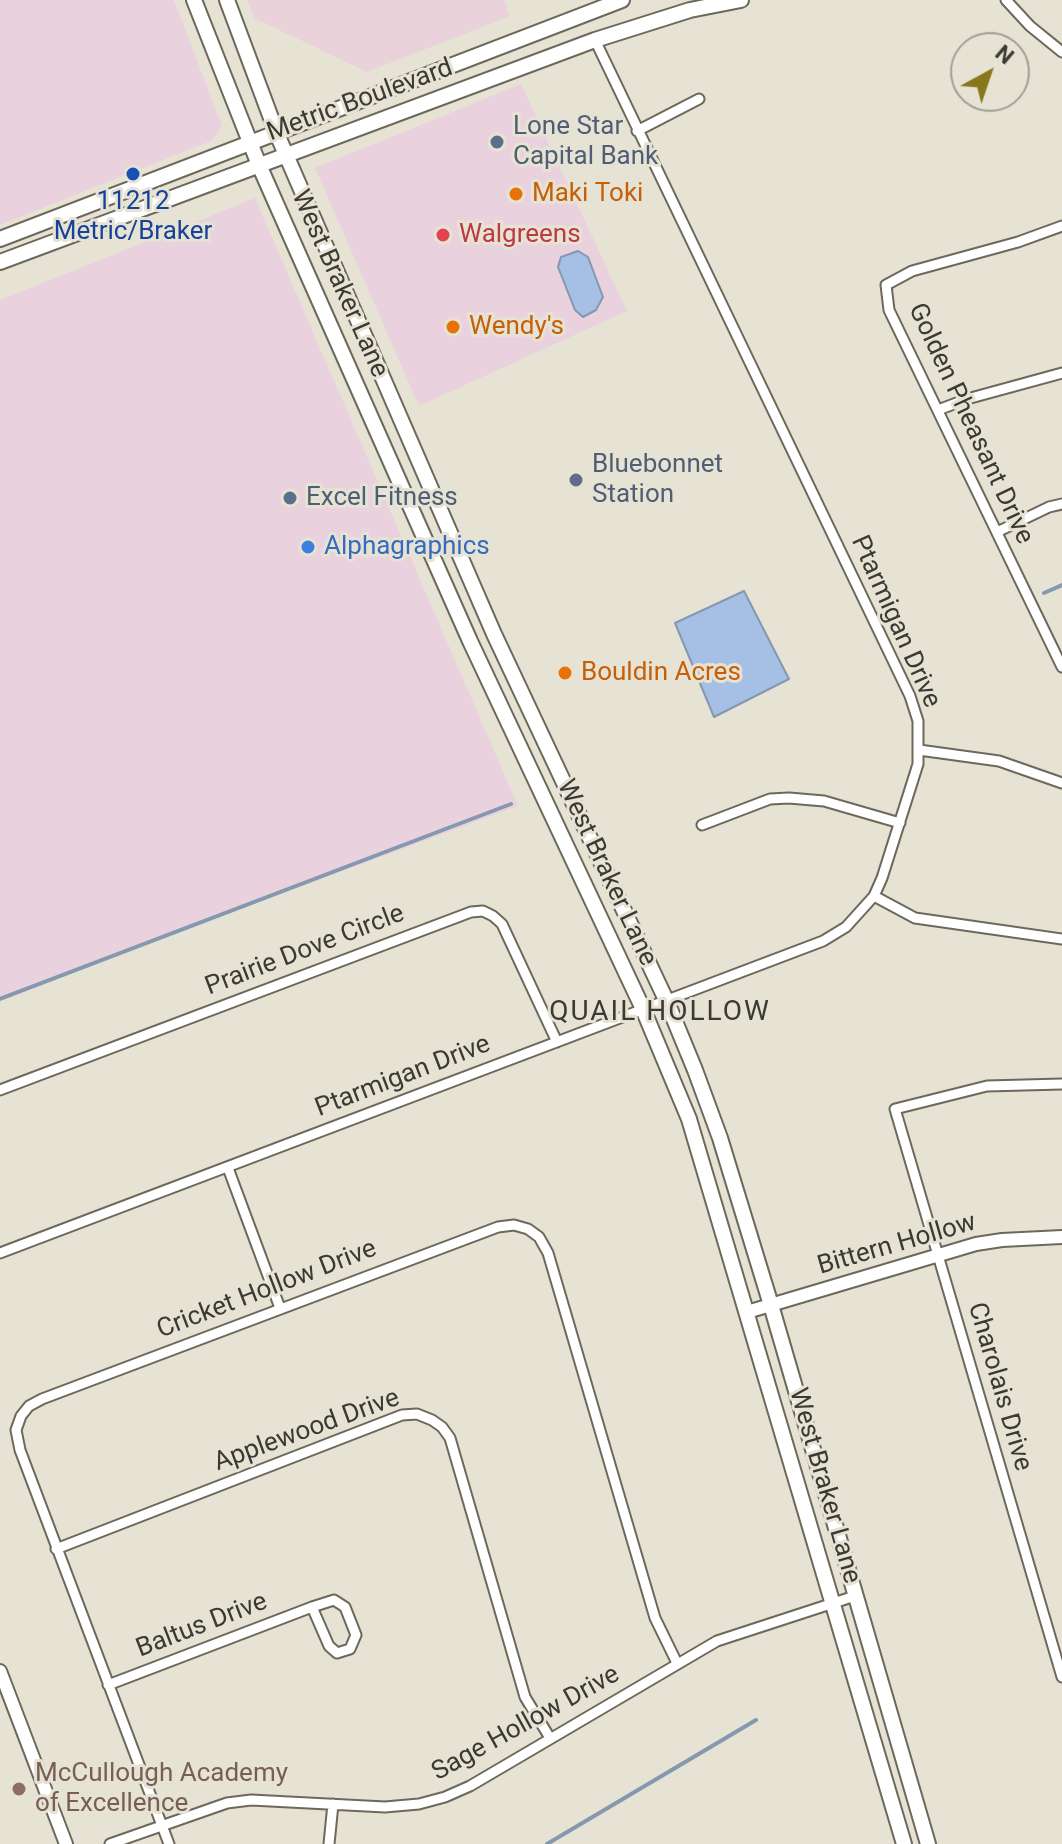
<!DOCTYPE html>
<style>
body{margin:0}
#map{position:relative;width:1062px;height:1844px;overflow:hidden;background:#e7e3d4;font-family:Roboto,sans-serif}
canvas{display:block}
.north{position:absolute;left:950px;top:32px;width:80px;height:80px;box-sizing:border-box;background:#e7e3d4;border:2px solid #a29f94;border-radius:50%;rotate:40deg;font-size:22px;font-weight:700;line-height:32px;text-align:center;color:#3a3933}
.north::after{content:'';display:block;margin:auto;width:28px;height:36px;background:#89771b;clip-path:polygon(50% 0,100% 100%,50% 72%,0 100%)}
</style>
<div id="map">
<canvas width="1062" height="1844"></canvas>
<div class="north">N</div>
</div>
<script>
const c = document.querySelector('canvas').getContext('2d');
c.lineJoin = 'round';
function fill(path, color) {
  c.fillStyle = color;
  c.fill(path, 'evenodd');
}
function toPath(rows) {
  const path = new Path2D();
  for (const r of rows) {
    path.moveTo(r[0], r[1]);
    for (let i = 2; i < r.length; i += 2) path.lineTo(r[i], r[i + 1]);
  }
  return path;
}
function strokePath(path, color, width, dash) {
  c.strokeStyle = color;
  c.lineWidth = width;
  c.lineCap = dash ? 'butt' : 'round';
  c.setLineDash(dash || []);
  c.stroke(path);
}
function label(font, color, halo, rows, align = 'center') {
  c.font = font + ' Roboto,sans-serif';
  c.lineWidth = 6;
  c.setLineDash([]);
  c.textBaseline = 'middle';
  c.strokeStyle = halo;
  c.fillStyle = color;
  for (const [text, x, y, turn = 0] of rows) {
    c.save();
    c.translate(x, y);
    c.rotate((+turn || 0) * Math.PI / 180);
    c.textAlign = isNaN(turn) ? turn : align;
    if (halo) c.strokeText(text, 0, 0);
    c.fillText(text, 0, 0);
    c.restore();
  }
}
const commercial = toPath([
 [0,0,174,0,222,126,211,141,0,225],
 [521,84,627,311,419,406,315,168],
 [255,198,518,806,0,998,0,300]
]);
const industrial = toPath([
 [247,0,504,0,510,16,367,72,254,18]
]);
const water = toPath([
 [578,251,588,257,603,297,596,310,583,317,575,310,558,267,561,257,578,251],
 [744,591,789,679,714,717,675,623,744,591]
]);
const stream = toPath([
 [1044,593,1062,585],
 [0,999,511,804],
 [547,1844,756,1720]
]);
const minor = toPath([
 [1006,0,1030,26,1062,52],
 [637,131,699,99],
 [1062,226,1018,242,912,271,886,285,889,310,1062,667],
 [938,410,967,399,1062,373],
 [997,532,1049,507,1062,504],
 [919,750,999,761,1062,783],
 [702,825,770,799,789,798,824,801,900,823],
 [874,896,915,918,1062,939],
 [1062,1084,987,1086,895,1109,1062,1677],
 [0,1090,471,912,483,911,493,916,502,924,557,1042],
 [228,1168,280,1308],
 [0,1253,823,941,846,927,874,896,882,878,918,764,918,721,910,696,595,40],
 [56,1549,402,1415,417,1414,432,1420,442,1427,450,1438,525,1697,550,1738],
 [108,1685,312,1607,334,1600,345,1607,356,1635,350,1649,337,1653,329,1646,312,1607],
 [110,1844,227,1803,251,1800,385,1807,419,1804,445,1797,470,1786,717,1641,855,1596],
 [169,1844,20,1450,16,1430,21,1416,29,1406,42,1399,498,1227,514,1225,528,1229,539,1237,548,1253,655,1618,677,1663],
 [329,1844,333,1804]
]);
const tertiary = toPath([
 [747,1312,976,1244,1002,1240,1062,1237],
 [0,1671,66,1844]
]);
const secondary = toPath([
 [194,0,259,165,470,641,643,1009,689,1119,904,1844],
 [227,0,277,134,494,634,667,1002,695,1070,720,1138,771,1305,928,1844],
 [0,239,622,0],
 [0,262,595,40,690,10,741,0]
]);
const markers = [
 [497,142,8,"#5c6f8a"],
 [133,174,8,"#1a4fb4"],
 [516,194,8,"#e8710a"],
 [443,235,8,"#e0444e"],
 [453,327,8,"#e8710a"],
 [576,480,8,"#5c6f8a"],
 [290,498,8,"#5c6f8a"],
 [308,547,8,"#3f7fe0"],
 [565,673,8,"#e8710a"],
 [19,1789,8,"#8d6e63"]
];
const streetNames = [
 ["Metric Boulevard",360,101,-20],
 ["West Braker Lane",339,284,66],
 ["Golden Pheasant Drive",970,424,65],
 ["Ptarmigan Drive",895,622,66],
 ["West Braker Lane",606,873,65],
 ["Prairie Dove Circle",305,951,-21],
 ["Ptarmigan Drive",403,1077,-21],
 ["Bittern Hollow",897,1245,-16],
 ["Cricket Hollow Drive",267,1290,-21],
 ["Charolais Drive",999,1387,74],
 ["Applewood Drive",307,1431,-20],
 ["West Braker Lane",824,1486,74],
 ["Baltus Drive",202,1626,-21],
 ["Sage Hollow Drive",526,1724,-29]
];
const serviceNames = [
 ["Lone Star",513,127],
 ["Capital Bank",513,157],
 ["Bluebonnet",592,465],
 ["Station",592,495],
 ["Excel Fitness",306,498]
];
const foodNames = [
 ["Maki Toki",532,194],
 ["Wendy's",469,327],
 ["Bouldin Acres",581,673]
];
const transitNames = [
 ["11212",133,202],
 ["Metric/Braker",133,232]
];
const healthNames = [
 ["Walgreens",459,235]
];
const shopNames = [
 ["Alphagraphics",324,547]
];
const educationNames = [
 ["McCullough Academy",35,1774],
 ["of Excellence",35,1804]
];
const neighbourhoodNames = [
 ["QUAIL HOLLOW",660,1013]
];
fill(commercial, '#e9d2de');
fill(industrial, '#ead2db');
fill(water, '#a5c0e4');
strokePath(water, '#8598af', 2);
strokePath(stream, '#8598af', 4);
strokePath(minor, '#6c685b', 13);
strokePath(tertiary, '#6c685b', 16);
strokePath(secondary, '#6c685b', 18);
strokePath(minor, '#fff', 9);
strokePath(tertiary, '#fff', 12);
strokePath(secondary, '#fff', 14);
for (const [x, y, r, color] of markers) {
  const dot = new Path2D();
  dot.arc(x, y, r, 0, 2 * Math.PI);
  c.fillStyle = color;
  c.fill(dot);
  strokePath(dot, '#e7e3d4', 3);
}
label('26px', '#3a3933', '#e7e3d4', streetNames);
label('26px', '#4e5e75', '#e7e3d4', serviceNames, 'left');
label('26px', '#c56008', '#e7e3d4', foodNames, 'left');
label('26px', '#164399', '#e7e3d4', transitNames);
label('26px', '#be3a42', '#e7e3d4', healthNames, 'left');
label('26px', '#366cbe', '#e7e3d4', shopNames, 'left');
label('26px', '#785e54', '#e7e3d4', educationNames, 'left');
c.letterSpacing = '2px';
label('28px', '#3a3933', '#e7e3d4', neighbourhoodNames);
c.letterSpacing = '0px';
</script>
